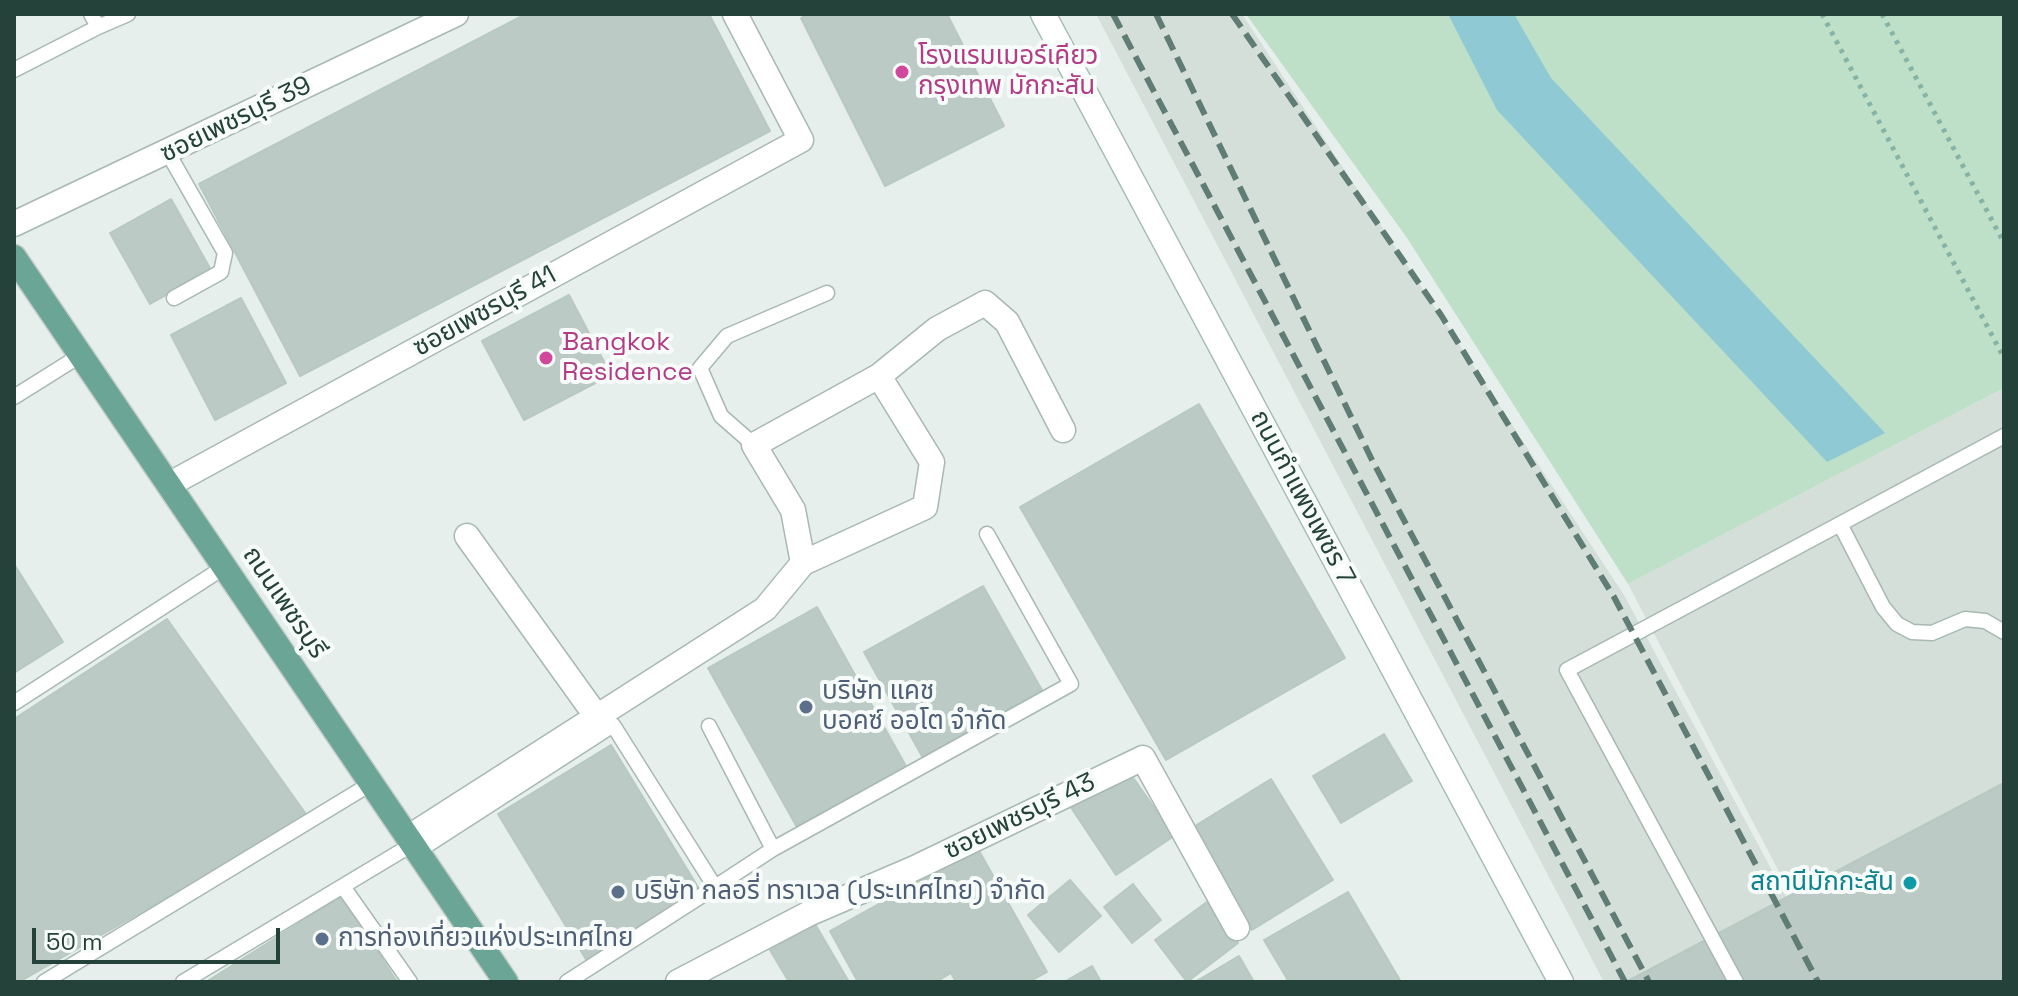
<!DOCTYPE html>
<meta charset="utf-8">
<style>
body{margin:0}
#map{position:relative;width:2018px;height:996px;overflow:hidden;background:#e6efeb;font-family:"Space Grotesk",sans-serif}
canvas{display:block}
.frame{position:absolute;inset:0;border:16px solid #24423a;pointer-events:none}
.scale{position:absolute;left:32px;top:928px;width:248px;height:36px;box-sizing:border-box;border:4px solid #24423a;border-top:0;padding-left:10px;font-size:24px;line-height:28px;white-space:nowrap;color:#24423a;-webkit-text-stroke:6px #f7fbf9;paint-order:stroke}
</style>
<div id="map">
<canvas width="2018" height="996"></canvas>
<div class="frame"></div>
<div class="scale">50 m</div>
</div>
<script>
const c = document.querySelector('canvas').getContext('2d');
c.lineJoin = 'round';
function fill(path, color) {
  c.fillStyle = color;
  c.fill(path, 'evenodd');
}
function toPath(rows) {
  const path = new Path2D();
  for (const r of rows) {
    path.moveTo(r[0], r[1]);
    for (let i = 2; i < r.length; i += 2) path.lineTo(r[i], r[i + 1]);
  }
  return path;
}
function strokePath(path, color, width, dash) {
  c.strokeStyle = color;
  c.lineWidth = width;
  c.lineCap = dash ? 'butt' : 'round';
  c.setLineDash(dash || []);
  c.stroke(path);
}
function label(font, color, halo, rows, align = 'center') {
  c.font = font + ' "Space Grotesk","Noto Sans Thai",sans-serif';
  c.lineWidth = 8;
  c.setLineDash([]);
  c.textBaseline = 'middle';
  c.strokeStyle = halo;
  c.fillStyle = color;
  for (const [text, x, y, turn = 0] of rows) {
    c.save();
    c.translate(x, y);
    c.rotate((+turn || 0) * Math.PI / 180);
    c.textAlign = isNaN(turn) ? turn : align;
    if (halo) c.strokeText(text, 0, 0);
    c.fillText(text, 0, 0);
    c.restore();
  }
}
const built = toPath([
 [1096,14,1242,14,1624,595,1832,982,1604,982],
 [2004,388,2004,982,1837,982,1628,584]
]);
const green = toPath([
 [1246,14,2004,14,2004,388,1628,584,1407,238]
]);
const water = toPath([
 [1448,14,1514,14,1551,78,1885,433,1827,462,1497,110]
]);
const building = toPath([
 [526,14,709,14,770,131,300,376,199,184,526,14],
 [808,14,947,14,1004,126,885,186,801,18,808,14],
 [171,199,211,270,150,304,110,233,171,199],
 [569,295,611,375,524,420,482,341,569,295],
 [241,298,286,383,215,420,171,335,241,298],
 [1199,404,1345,658,1166,760,1020,507,1199,404],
 [14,564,63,642,14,673,14,564],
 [983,586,1043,692,923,758,864,652,983,586],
 [817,607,907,768,798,829,708,668,817,607],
 [167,619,308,817,19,982,14,982,14,719,167,619],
 [1384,734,1412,781,1341,823,1313,776,1384,734],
 [611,745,701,892,587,961,498,814,611,745],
 [1127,769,1174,836,1116,875,1068,803,1127,769],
 [1271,779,1333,880,1252,930,1190,829,1271,779],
 [2004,783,2004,982,1626,982,2004,783],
 [978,849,1047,972,1029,982,956,982,951,973,936,982,858,982,830,931,978,849],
 [1070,880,1101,916,1059,952,1028,915,1070,880],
 [1133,884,1161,920,1132,943,1104,907,1133,884],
 [1348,892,1401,982,1289,982,1264,940,1348,892],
 [342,896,397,982,206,982,342,896],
 [1215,896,1238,943,1187,982,1155,940,1215,896],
 [815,924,849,982,789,982,770,950,815,924],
 [1239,956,1254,982,1195,982,1239,956],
 [1092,966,1101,982,1064,982,1092,966]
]);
const path = toPath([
 [1822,14,2004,358],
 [1882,14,2004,243]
]);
const lane = toPath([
 [98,27,128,14],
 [14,70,98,27,91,14],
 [168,153,225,253,221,272,174,298],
 [14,397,81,355],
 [2004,436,1840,524,1883,607,1897,624,1912,632,1932,633,1965,619,1985,621,2004,632],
 [754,445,721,416,700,368,727,336,827,293],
 [14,703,226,566],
 [709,726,773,849],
 [418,851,613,725,715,887,567,982],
 [715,887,773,849,1071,684,987,534],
 [344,888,410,982],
 [44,982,372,783],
 [183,982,413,844],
 [1736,982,1567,670,1840,524]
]);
const street = toPath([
 [14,224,456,14],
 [170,484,801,140,735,14],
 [467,536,597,717],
 [803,563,925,507,932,462,879,376],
 [409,837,765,609,803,563,793,510,754,445,879,376,937,329,985,303,1007,322,1063,430],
 [678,982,808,914,915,868,1143,758,1237,928]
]);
const secondary = toPath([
 [1043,14,1561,982]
]);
const primary = toPath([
 [14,257,506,982]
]);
const rail = toPath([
 [1113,14,1625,982],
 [1156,14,1372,460,1649,982],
 [1232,14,1441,315,1614,597,1818,982]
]);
const markers = [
 [902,72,8,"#d1479c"],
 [546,358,8,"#d1479c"],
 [806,707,8,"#5c6f8a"],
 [1910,883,8,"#0f9aa8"],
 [618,892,8,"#5c6f8a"],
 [322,939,8,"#5c6f8a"]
];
const hotelNames = [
 ["โรงแรมเมอร์เคียว",918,57],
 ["กรุงเทพ มักกะสัน",918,87],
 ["Bangkok",562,343],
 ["Residence",562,373]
];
const streetNames = [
 ["ซอยเพชรบุรี 39",236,120,-26],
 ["ซอยเพชรบุรี 41",485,312,-29],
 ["ถนนกำแพงเพชร 7",1302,498,62],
 ["ถนนเพชรบุรี",284,603,56],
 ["ซอยเพชรบุรี 43",1020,817,-26]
];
const serviceNames = [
 ["บริษัท แคช",822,692],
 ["บอคซ์ ออโต จำกัด",822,722],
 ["บริษัท กลอรี่ ทราเวล (ประเทศไทย) จำกัด",634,892],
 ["การท่องเที่ยวแห่งประเทศไทย",338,939]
];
const cultureNames = [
 ["สถานีมักกะสัน",1894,883]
];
fill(built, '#d4dfda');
fill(green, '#bfe0c8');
fill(water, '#8ec9d4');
fill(building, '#bbcac4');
strokePath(building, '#b8c9c2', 2);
strokePath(lane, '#a8b8b2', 17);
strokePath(street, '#a8b8b2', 27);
strokePath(secondary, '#a4bbb3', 27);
strokePath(primary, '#c2cac8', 27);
strokePath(path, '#86b3a5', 5, [4, 6]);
strokePath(lane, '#fff', 14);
strokePath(street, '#fff', 24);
strokePath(secondary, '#fff', 24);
strokePath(primary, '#6aa596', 24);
strokePath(rail, '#5f7d75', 6, [16, 8]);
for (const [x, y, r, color] of markers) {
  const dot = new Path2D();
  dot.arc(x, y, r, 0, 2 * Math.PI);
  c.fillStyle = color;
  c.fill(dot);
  strokePath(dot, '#f7fbf9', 3);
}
label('26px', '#b23c85', '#f7fbf9', hotelNames, 'left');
label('26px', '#24423a', '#f7fbf9', streetNames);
label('26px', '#4e5e75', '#f7fbf9', serviceNames, 'left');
label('26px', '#0d838f', '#f7fbf9', cultureNames, 'right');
</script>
